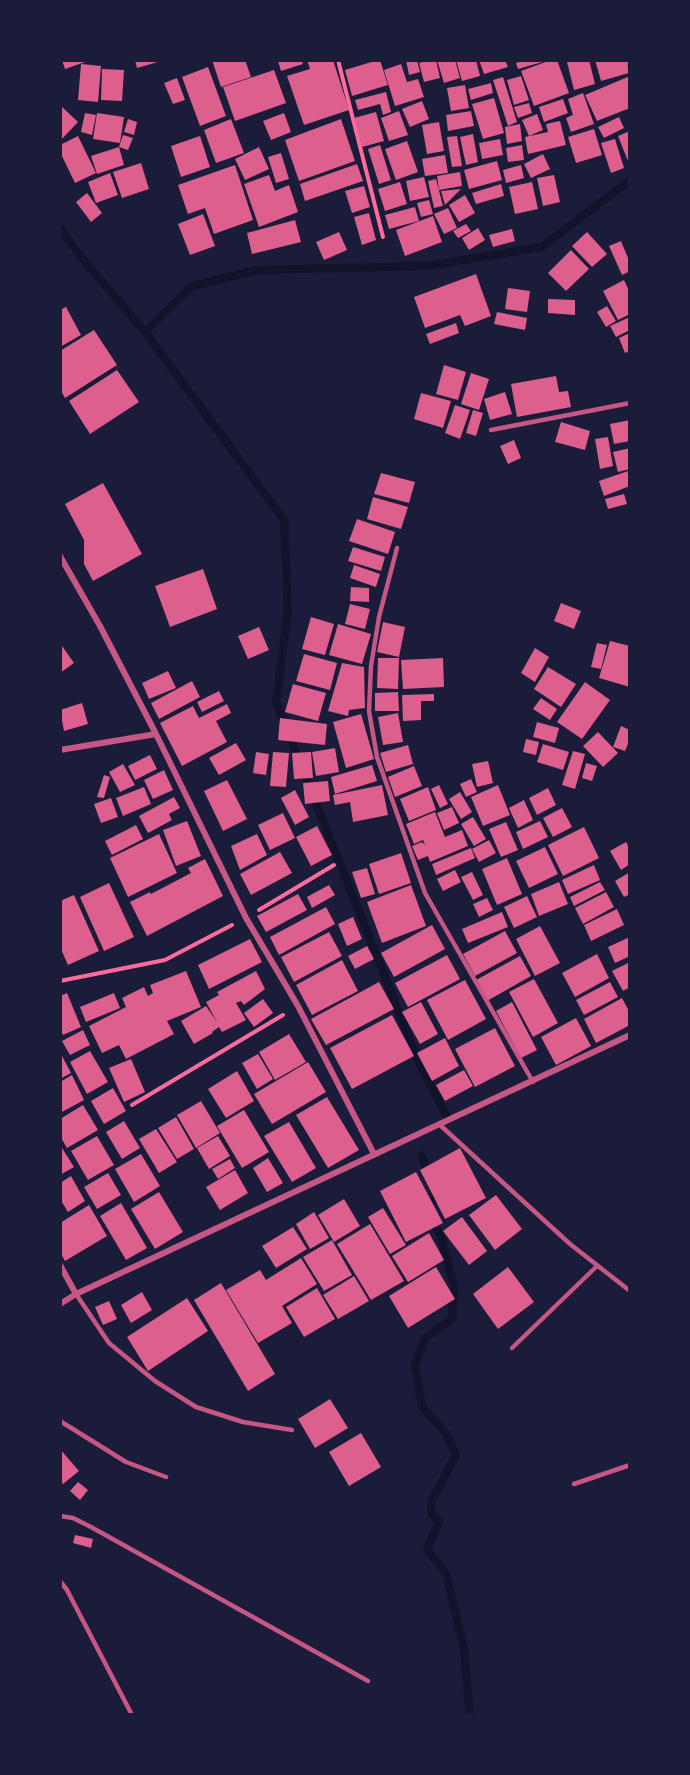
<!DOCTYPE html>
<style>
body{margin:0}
#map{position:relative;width:690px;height:1775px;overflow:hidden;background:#1b1b3a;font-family:Mulish,sans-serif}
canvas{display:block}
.frame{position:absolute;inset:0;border:62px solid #1b1b3a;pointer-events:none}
</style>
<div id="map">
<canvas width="690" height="1775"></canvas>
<div class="frame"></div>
</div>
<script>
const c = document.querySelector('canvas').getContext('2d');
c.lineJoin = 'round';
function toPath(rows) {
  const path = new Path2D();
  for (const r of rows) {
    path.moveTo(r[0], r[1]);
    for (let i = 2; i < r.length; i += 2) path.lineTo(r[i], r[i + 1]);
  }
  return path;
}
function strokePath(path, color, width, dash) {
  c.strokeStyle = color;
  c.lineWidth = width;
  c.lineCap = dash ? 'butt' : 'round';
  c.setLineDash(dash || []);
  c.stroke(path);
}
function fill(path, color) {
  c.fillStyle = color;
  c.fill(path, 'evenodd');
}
const stream = toPath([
 [60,228,81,257,145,332,192,286,257,270,427,266,542,247,630,180],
 [145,332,284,520,288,611,276,702,419,1063,448,1119],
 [421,1155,430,1177],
 [435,1192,437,1198,424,1209,441,1236,454,1286,452,1319,425,1338,415,1365,422,1407,446,1433,456,1455,431,1502,432,1514,439,1521,427,1550,446,1573,464,1649,470,1715]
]);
const building = toPath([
 [62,60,91,60,65,69],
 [135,60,161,60,161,61,137,68],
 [212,60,245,60,251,77,221,87],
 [281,60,301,60,303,64,281,71,278,61],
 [307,60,333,60,349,110,304,125,287,76,310,69],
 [378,60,380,60,388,85,352,96,345,70],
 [406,60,417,60,420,72,409,75],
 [430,60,436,60,440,78,424,82,419,63],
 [437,60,455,60,460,78,444,83],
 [456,60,476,60,480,76,462,81],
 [479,60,505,60,508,67,484,74],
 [526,60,546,60,546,61,518,69,516,63],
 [551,60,557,60,569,93,534,106,521,71],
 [574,60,589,60,595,84,574,90,567,62],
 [595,60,626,60,629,73,601,81],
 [81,64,101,66,98,102,78,100],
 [401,64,407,82,418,79,424,97,395,106,384,70],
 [208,67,226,116,200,126,182,77],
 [102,69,124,70,122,101,101,100],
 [274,70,286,103,235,121,223,87],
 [521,76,529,100,514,105,507,80],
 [630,76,630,108,597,121,585,95],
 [503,77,517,122,508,126,493,80],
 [177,78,185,100,173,104,164,83],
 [491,83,493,93,471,100,468,89],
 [465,85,469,108,451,111,447,88],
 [386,92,391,112,383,115,380,104,358,110,355,100],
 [583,93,594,124,571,132,566,118,573,115,568,99],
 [494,98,504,133,483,139,472,104],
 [563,99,568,113,544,122,539,107],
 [422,101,429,119,410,127,402,109],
 [529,103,532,113,518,118,514,107],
 [60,105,78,122,60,141],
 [399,111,408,135,389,141,381,118],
 [471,111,474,126,448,131,446,115],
 [376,112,384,141,362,147,354,118],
 [85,113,96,115,92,135,81,132],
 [97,113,124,117,120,143,93,139],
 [284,113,291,132,271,140,263,121],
 [537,114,543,130,529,136,522,120],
 [619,117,624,128,604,138,598,127],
 [128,119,137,122,134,135,124,132],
 [231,119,244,153,216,163,204,130],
 [341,119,355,161,299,181,285,140],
 [560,121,566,145,528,154,525,137,548,132,546,124],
 [439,122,444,151,427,154,422,125],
 [520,124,522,141,507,144,505,127],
 [594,129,602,155,576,163,568,137],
 [630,131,630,160,628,161,618,136],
 [473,134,478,162,466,165,460,137],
 [123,135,133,138,128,150,119,147,124,165,97,174,91,156,119,147],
 [78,136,96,173,75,183,60,152,60,145],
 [200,136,210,167,181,177,171,146],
 [457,136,462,166,452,167,447,137],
 [500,139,503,155,482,159,479,143],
 [615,139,624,168,611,173,601,143],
 [407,141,418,172,396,180,385,149],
 [380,145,391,180,379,184,368,149],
 [522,145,524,160,508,162,506,148],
 [259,147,269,169,245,180,235,159],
 [281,153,289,179,276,183,268,157],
 [543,154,550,169,531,178,524,164],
 [445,155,448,173,425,176,422,159],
 [497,161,502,180,469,189,464,170],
 [141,163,149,189,122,198,113,172],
 [357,164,363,181,305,201,300,184],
 [235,165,253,220,214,234,205,208,188,214,178,185],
 [521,165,524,178,506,183,503,170],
 [460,172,462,186,439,190,437,176],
 [110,173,118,195,96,203,88,182],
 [269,175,275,191,289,185,298,212,259,227,244,184],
 [554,175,560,202,543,206,537,178],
 [424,177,429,197,410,201,406,181],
 [436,179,443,206,434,208,428,181],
 [400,182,407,204,385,211,378,189],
 [532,182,538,209,515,214,509,187],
 [501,184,504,196,476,204,472,193],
 [364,186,370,207,352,213,345,191],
 [461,189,445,205,441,191],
 [87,193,102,213,91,222,76,202],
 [465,195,475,213,459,222,449,205],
 [429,200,433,214,421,217,417,203],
 [415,207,419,221,389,229,385,215],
 [448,208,457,228,444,234,434,214],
 [369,213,376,240,362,245,354,217],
 [203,214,215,246,190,255,178,224],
 [433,216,442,242,405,256,396,230],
 [295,220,301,242,252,254,247,233],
 [466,224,471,231,458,238,453,231],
 [478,228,485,240,469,250,462,238],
 [512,229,515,241,493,247,489,235],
 [339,232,347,250,324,260,316,242],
 [587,232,607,254,592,267,572,246],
 [621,241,630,263,630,271,622,275,609,246],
 [571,250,589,269,566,291,548,273],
 [476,274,491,316,465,326,460,315,425,328,414,297],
 [624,280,630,293,630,314,618,320,603,291],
 [508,288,530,291,527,312,505,309],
 [548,299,575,300,575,315,548,313],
 [607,306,616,321,606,327,597,312],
 [66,307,81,335,60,347,60,310],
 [497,312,527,318,525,330,494,324],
 [630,317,630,330,616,337,610,326],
 [456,323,459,333,430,344,426,334],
 [94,330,117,365,65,398,60,389,60,368,62,367,60,364,60,351],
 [630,333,630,351,625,353,619,338],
 [444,365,466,372,458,400,436,394],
 [117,370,139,402,90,434,69,401],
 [471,373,489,379,479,410,461,404],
 [556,376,559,392,568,391,571,407,517,417,511,384],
 [505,392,512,414,490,420,484,399],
 [421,393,451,401,443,428,414,419],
 [455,405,470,410,460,439,445,433],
 [473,410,483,413,476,436,466,433],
 [630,420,630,441,614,444,610,424],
 [561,422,590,431,585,450,555,442],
 [608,437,613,466,600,469,595,439],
 [514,440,521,458,508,464,500,446],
 [630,448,630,469,618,472,613,452],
 [628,471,630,486,604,496,599,481],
 [381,473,415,482,409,503,374,494],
 [103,483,142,554,93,581,84,564,84,540,65,504],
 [624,494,627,504,608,509,605,499],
 [373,497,408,507,401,529,367,519],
 [357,519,395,532,388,554,349,541],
 [353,547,385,557,381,571,348,561],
 [354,565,380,574,376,587,350,578],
 [203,569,217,609,170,627,155,586],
 [351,587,369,588,369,602,350,601],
 [561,603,581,611,574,629,554,621],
 [350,604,370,609,365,629,345,624],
 [311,617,334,624,325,655,302,649],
 [383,622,405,627,399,657,377,652],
 [338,624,371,634,362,664,329,655],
 [259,627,269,650,248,659,238,636],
 [610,641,630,646,630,687,599,678],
 [60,643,74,663,60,673],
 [597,643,607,645,601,669,591,667],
 [535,648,549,657,535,682,521,673],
 [304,654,337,663,330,690,296,681],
 [378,658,399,658,398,689,377,688],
 [443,658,444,687,403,689,401,660],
 [342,663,364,667,365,708,349,710,348,716,328,711],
 [548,667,576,684,561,707,534,689],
 [168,671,176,688,149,699,142,683],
 [192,681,200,697,159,719,151,703],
 [585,682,610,700,582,739,557,722],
 [293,684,326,693,318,721,285,712],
 [219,691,224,701,202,712,197,702],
 [398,692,399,711,375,711,375,693],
 [434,694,434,701,421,701,421,720,403,721,402,695],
 [541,698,557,709,550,720,533,709],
 [82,703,88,724,64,731,60,710],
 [227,704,231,713,216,721,227,742,182,766,160,723,193,706,199,718],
 [398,713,403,742,383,745,378,717],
 [361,714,374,759,346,768,333,722],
 [280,718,327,724,325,745,278,740],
 [537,722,559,728,555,743,533,737],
 [621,726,630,730,630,739,625,751,613,747],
 [598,732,618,753,603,767,583,746],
 [526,739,539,742,536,755,523,752],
 [236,743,246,760,219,775,209,758],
 [543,744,569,752,563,770,537,762],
 [408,745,413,764,386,772,380,753],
 [335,748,339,772,316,776,312,752],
 [573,751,585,754,575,789,562,785],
 [256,752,269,754,266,775,253,773],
 [273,752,289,753,286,787,270,786],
 [311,752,313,778,294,779,292,753],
 [150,755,157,769,135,780,128,766],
 [488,761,493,783,477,787,472,764],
 [586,763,597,766,592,781,582,778],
 [123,764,135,785,120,792,109,772],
 [372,765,377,781,335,794,331,777],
 [414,766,422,786,395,797,388,777],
 [164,770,173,790,153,799,144,780],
 [104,775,110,777,104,798,97,797],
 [471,779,477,792,466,797,460,784],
 [227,780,247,819,223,831,204,791],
 [328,781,330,801,305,804,303,783],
 [382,785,388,815,353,822,350,802,335,805,333,795],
 [439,785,448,804,440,808,431,789],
 [498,785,510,815,483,826,471,797],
 [144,787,151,804,123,816,116,798],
 [428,787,436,810,409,821,400,799],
 [548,788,556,805,537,815,529,798],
 [295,790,309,817,295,825,281,798],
 [460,792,472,812,461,819,449,799],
 [174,797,180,808,169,814,172,820,148,833,139,816],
 [111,798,118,817,101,823,94,804],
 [524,800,533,820,518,828,509,808],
 [452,807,459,823,444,830,437,813],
 [562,808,572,827,553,837,543,818],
 [435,812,445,837,462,830,468,846,430,862,428,856,418,860,412,846,422,842,425,845,423,840,414,844,406,824],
 [283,813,295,838,270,850,258,825],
 [473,817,486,839,474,846,461,824],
 [187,821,201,856,176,866,163,830],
 [540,821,548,837,523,849,516,832],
 [506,822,518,850,501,857,489,829],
 [136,825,143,839,112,855,105,841],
 [317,826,332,855,311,866,296,837],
 [584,827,599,858,563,876,548,845],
 [159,834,177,873,128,897,110,858],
 [257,834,267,855,240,870,231,846],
 [489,840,496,853,479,862,472,849],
 [626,842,630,849,630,864,621,870,610,851],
 [545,847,558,874,529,888,516,861],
 [471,848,475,858,436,875,432,864],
 [280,852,292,873,251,895,240,874],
 [401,853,411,883,379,894,369,864],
 [507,858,522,894,497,905,482,869],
 [205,859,223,896,147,936,130,902,150,892,151,894,191,873,188,868],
 [594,865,600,880,568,894,562,880],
 [367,868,375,894,361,898,352,872],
 [455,870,461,882,443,891,437,879],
 [472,872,483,895,473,900,461,877],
 [630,872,630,894,624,897,615,881],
 [559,882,568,904,539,916,531,894],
 [600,882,605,890,574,906,570,897],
 [109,883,134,937,104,951,80,897],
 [329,885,335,895,312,908,307,897],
 [411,885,426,926,382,943,367,902],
 [606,892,614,907,583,924,575,908],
 [298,894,307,910,266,932,257,916],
 [74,895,99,951,68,965,60,947,60,901],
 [527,896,537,917,514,928,504,907],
 [487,898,493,910,479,917,473,904],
 [326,907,335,924,279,955,270,937],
 [617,909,624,925,591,941,584,925],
 [502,912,508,927,468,943,462,929],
 [353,917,362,939,347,946,338,924],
 [432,925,445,949,394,977,381,953],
 [540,926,560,963,535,976,516,939],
 [505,931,517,953,475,976,463,954],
 [329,932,342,956,294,982,281,957],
 [630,937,630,956,615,963,608,947],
 [250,939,262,962,209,989,198,965],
 [367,946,374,959,355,969,348,956],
 [597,954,609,978,575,997,562,973],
 [447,955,460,979,408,1007,395,983],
 [520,956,531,976,487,1001,476,980],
 [342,960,358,991,312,1015,296,985],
 [630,962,630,987,623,991,612,971],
 [186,971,201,1007,167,1021,174,1034,126,1059,119,1045,102,1053,89,1026,126,1007,122,998,144,987,148,996,153,993,150,985],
 [256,971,265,989,244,1005,241,1001,236,1003,246,1020,222,1032,219,1027,212,1032,213,1033,194,1044,181,1021,206,1006,217,1022,206,1002,219,995,217,992],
 [534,979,558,1023,533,1037,509,992],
 [465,980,486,1019,448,1040,427,1000],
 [379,982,394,1009,326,1045,311,1019],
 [610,982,618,997,584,1015,576,1000],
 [67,993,81,1027,63,1035,60,1029,60,996],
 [114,993,120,1008,86,1022,80,1007],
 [622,998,630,1013,630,1025,596,1043,584,1019],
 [263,999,273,1013,254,1027,244,1013],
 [421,1002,438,1034,420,1044,402,1012],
 [512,1002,537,1050,521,1058,496,1011],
 [392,1015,414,1056,352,1089,330,1048],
 [576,1018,591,1046,556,1065,541,1037],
 [495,1028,515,1066,475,1087,455,1049],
 [83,1030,90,1045,70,1055,62,1041],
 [289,1034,306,1062,275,1080,259,1052],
 [445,1038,459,1066,432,1081,417,1053],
 [90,1051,108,1082,87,1094,70,1062],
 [60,1052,71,1073,60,1079],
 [258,1054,273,1079,257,1089,242,1063],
 [131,1059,145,1092,124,1102,109,1068],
 [308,1062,326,1092,272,1124,254,1094],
 [464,1070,473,1086,445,1101,436,1085],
 [237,1071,254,1101,226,1118,208,1089],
 [72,1075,84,1100,60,1113,60,1082],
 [113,1088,126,1111,104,1124,91,1101],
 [327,1097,359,1150,328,1168,296,1115],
 [201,1101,220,1133,196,1148,177,1115],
 [83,1105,98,1130,67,1148,60,1136,60,1119],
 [244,1110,269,1152,242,1168,217,1126],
 [176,1117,194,1149,177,1159,158,1128],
 [124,1121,140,1148,122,1159,106,1132],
 [289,1122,316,1168,292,1182,264,1136],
 [156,1129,177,1162,159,1173,139,1139],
 [97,1136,114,1165,88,1180,71,1151],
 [218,1136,230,1156,209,1169,197,1148],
 [62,1148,74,1167,60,1175,60,1149],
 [460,1148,486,1198,445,1219,420,1170],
 [141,1154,160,1186,134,1202,115,1169],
 [268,1158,283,1183,267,1192,253,1168],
 [230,1159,235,1168,218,1179,212,1169],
 [235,1170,248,1193,220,1210,206,1187],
 [416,1172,443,1223,406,1242,380,1191],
 [108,1173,121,1195,97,1209,84,1187],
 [71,1176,85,1201,68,1212,60,1199,60,1183],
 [159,1192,183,1232,155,1249,131,1209],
 [496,1195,522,1229,495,1250,469,1215],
 [344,1199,360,1226,334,1242,318,1215],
 [121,1203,147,1248,126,1260,100,1216],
 [89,1205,107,1236,65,1261,60,1252,60,1223],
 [383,1208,406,1245,390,1254,368,1217],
 [314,1212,329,1238,310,1249,296,1224],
 [462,1217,487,1251,469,1265,443,1231],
 [370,1224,404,1281,371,1300,337,1244],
 [293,1227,307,1249,276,1268,262,1246],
 [429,1233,444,1260,408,1282,392,1256],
 [332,1240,352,1275,324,1291,303,1257],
 [301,1258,317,1284,282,1306,292,1323,258,1343,226,1290,260,1270,266,1280],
 [436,1267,455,1299,408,1328,389,1296],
 [508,1267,534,1302,498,1329,473,1294],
 [354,1276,369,1301,338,1319,323,1295],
 [221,1283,275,1374,248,1391,194,1300],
 [317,1288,335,1319,304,1337,286,1307],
 [142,1292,152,1310,131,1323,121,1305],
 [187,1298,208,1331,148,1371,127,1337],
 [109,1301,117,1319,103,1325,95,1307],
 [330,1399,348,1428,315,1448,298,1419],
 [361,1433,381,1467,349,1486,329,1452],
 [60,1449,79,1471,63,1484,60,1480],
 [78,1482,88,1490,80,1500,70,1491],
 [75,1535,93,1539,91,1548,73,1543]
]);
const path = toPath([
 [338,60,383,237],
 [628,60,630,67],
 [259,910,334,865],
 [60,981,165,960,232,925],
 [132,1105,283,1015]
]);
const service = toPath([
 [491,430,630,403],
 [397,548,379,617,371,666,369,711,377,757,425,893,533,1082],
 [440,1125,570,1244,630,1291],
 [76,1294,109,1343,155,1381,196,1407,243,1422,292,1430],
 [512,1348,597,1266],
 [60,1421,126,1462,166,1477],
 [574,1484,630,1465],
 [60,1516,73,1518,91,1527,368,1681],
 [60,1581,67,1590,132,1715]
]);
const minor = toPath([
 [60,556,100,626,156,734,246,918,298,1006,374,1154],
 [60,750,156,734],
 [60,1265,76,1294],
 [60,1304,76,1294,630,1035]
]);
strokePath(stream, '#12122b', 8);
fill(building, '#dd5f8e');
strokePath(path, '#ff6b9d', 4);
strokePath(service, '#c65784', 4.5);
strokePath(minor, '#c65784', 6);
</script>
